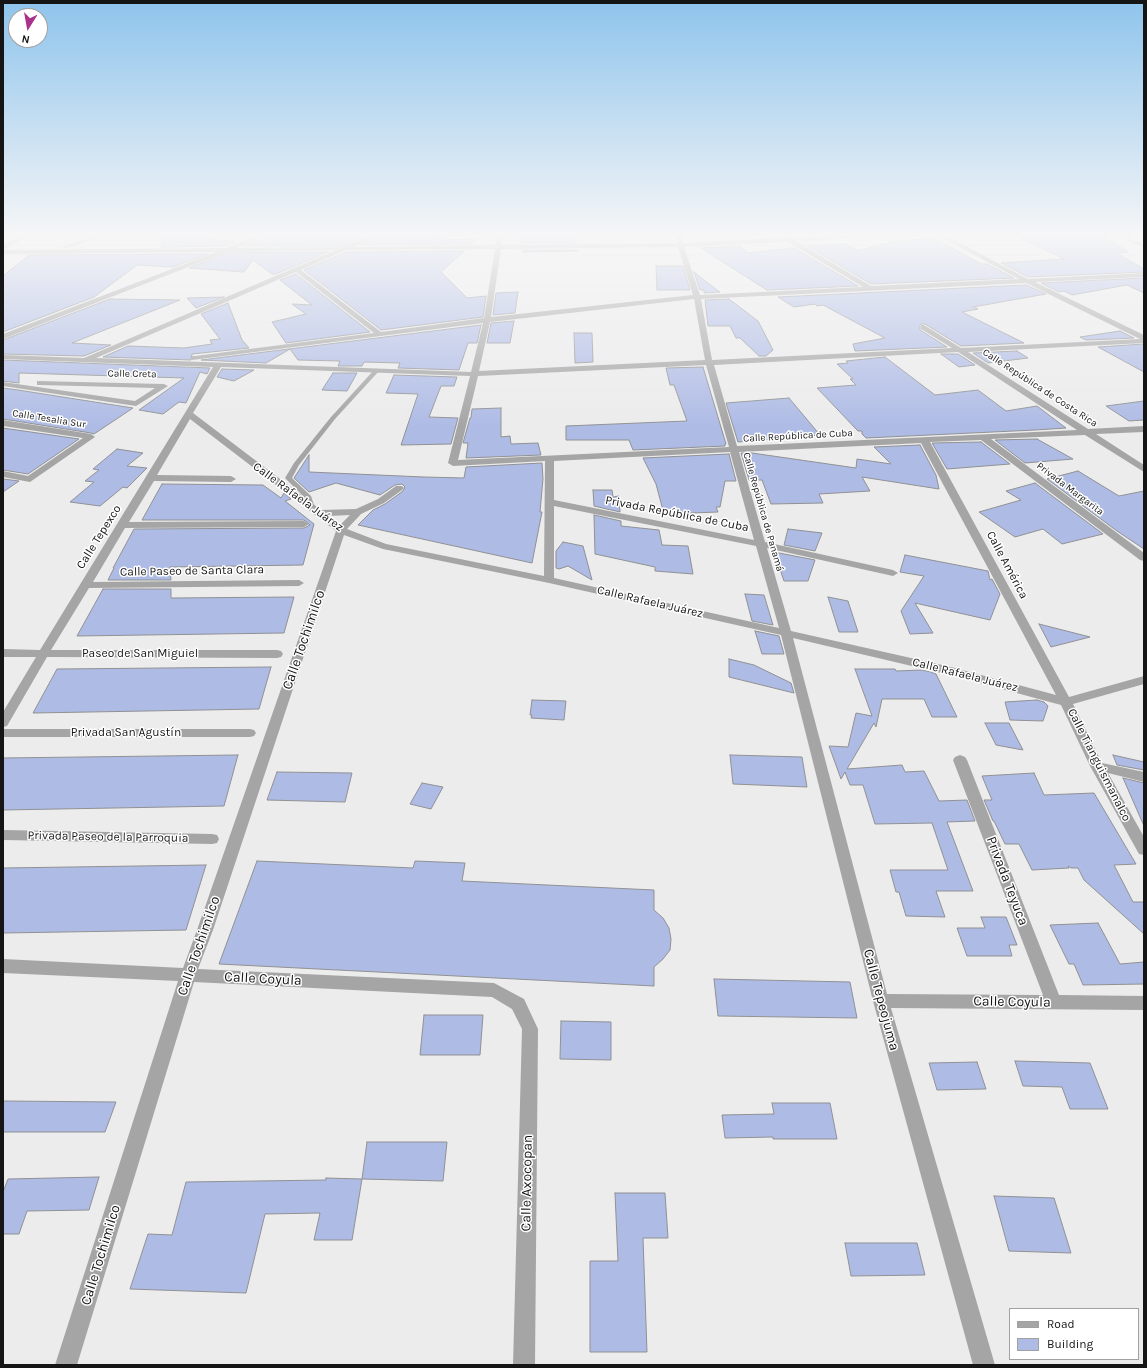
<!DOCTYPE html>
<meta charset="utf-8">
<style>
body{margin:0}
#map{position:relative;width:1147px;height:1368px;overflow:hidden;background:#ececed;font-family:Karla,sans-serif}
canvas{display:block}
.frame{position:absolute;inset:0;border:4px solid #151515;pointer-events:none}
.legend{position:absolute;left:1009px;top:1308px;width:130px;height:52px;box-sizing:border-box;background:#fff;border:1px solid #a1a1a1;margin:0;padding:5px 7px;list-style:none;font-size:12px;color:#151515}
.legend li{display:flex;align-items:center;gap:8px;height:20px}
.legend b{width:20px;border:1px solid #a1a1a1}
.north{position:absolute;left:8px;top:8px;width:40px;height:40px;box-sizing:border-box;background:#fff;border:1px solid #a1a1a1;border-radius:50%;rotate:191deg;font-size:11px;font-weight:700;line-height:16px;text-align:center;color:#151515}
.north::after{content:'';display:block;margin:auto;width:14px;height:18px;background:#a9338a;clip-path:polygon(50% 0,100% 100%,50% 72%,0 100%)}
</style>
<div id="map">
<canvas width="1147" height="1368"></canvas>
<div class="frame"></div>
<ul class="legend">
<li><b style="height:5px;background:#a5a5a6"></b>Road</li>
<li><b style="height:11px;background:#aebbe5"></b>Building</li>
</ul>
<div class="north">N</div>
</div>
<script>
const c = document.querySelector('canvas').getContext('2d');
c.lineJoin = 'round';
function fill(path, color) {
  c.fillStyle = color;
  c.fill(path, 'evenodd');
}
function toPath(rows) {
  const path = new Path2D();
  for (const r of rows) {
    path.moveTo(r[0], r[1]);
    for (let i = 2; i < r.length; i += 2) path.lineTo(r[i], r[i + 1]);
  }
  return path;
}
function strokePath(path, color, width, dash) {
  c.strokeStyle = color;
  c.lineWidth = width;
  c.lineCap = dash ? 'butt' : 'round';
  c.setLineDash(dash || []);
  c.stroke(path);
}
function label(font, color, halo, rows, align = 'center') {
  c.font = font + ' Karla,sans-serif';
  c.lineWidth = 3;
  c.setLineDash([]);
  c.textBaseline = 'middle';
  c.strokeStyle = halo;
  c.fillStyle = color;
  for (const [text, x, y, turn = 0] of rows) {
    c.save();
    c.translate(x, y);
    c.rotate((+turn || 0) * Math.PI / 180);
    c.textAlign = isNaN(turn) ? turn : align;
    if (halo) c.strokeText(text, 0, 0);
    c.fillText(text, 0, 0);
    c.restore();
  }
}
const building = toPath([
 [162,235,197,235,221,241,225,240,236,242,226,246,161,247,162,235],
 [274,235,367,235,345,246,244,246,274,235],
 [381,235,447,236,446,240,477,239,471,244,362,245,381,235],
 [519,235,574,235,576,243,521,243,519,235],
 [1014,235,1102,235,1128,252,1116,253,1144,269,1144,272,1028,277,1001,263,1064,259,1014,235],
 [934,238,981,264,987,264,1014,278,871,284,807,246,847,244,857,251,896,241,934,238],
 [740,246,747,253,794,248,858,286,767,290,701,248,740,246],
 [523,250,578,250,578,251,523,252,523,250],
 [464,251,441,272,467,298,486,296,483,317,381,330,304,270,346,252,464,251],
 [328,252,276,274,272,274,253,260,244,272,189,268,227,253,328,252],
 [208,254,173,267,137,265,94,297,3,332,3,276,29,255,208,254],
 [656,266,683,266,690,290,657,290,656,266],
 [694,272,717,290,720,292,704,293,704,290,700,290,694,272],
 [296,274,370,332,286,343,272,322,306,314,292,304,312,305,280,280,296,274],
 [1144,278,1144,293,1127,285,1072,295,1064,291,1059,292,1041,283,1144,278],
 [1026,285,1046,294,973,307,978,309,962,312,1024,343,961,346,925,324,921,324,920,325,920,330,947,347,855,351,853,344,885,338,823,305,817,306,815,304,794,307,778,297,1026,285],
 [518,292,515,313,493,315,496,293,518,292],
 [224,297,196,308,187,298,224,297],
 [110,299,180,300,72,343,111,345,84,356,3,354,3,340,110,299],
 [729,299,758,321,773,350,766,356,759,356,740,338,736,338,730,326,708,326,705,300,729,299],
 [228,303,242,340,249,348,192,354,191,360,103,357,128,346,184,348,212,344,210,340,220,339,201,314,228,303],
 [514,321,510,343,487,343,491,323,514,321],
 [481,325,477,343,468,343,459,370,398,368,400,363,364,362,362,366,338,366,340,361,298,360,290,349,266,363,201,360,481,325],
 [1120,331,1134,338,1086,340,1080,337,1120,331],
 [574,333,592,333,593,362,575,363,574,333],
 [1144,344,1144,372,1098,347,1144,344],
 [1017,351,1028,358,988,363,973,353,1017,351],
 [941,354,958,354,975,365,959,367,941,354],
 [885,357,935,395,978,390,1006,411,1037,406,1066,428,1035,430,866,438,862,434,862,431,858,431,817,388,856,385,850,379,853,379,837,364,848,363,846,361,885,357],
 [3,360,210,368,207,374,200,372,186,403,179,402,163,414,139,410,184,378,19,373,19,383,3,381,3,360],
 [703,367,726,444,725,444,725,446,633,450,629,440,566,440,566,426,687,421,674,385,670,385,666,368,703,367],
 [222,369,254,370,234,381,217,377,222,369],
 [333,373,357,373,347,391,322,390,333,373],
 [394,375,457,377,454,386,441,386,429,417,458,418,451,444,401,445,418,394,386,393,394,375],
 [3,388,18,390,133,408,94,434,91,433,3,419,3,388],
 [789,398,820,435,738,442,726,403,789,398],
 [1144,401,1144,420,1129,421,1106,406,1144,401],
 [501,408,501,437,510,436,511,444,538,443,541,455,466,458,468,443,463,443,470,418,471,418,472,409,501,408],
 [3,428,79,439,28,474,3,470,3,428],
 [1037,439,1073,459,1025,463,995,440,1037,439],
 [981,442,1010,464,947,469,932,443,981,442],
 [920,445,936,475,939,489,862,477,870,491,819,494,823,503,771,504,762,480,749,480,741,453,752,453,856,468,857,459,891,464,874,447,920,445],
 [117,449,143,453,127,466,147,468,127,488,123,487,100,506,70,502,94,482,85,481,99,470,93,469,117,449],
 [729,454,736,481,725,481,720,507,716,507,718,512,664,514,656,484,643,458,729,454],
 [309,455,309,472,424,477,464,478,466,467,542,463,543,479,540,512,542,512,532,563,358,525,373,510,385,504,403,491,405,487,402,484,395,485,380,495,336,483,309,492,294,478,309,455],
 [1078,471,1119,496,1144,491,1144,549,1117,531,1047,479,1078,471],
 [3,479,19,481,3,492,3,479],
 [1035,483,1103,534,1062,544,1043,529,1015,537,979,512,1021,500,1006,491,1035,483],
 [162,484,263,485,281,498,284,493,291,499,285,501,314,524,303,565,170,567,171,580,108,580,114,568,113,568,134,529,304,528,310,525,304,520,142,520,162,484],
 [593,490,612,490,613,497,619,496,620,512,594,506,593,490],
 [594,515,621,521,621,526,659,530,662,545,688,546,693,574,655,571,655,567,595,554,594,515],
 [788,529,822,533,815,551,784,545,788,529],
 [563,542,583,546,592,580,568,566,559,569,556,568,556,551,563,542],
 [774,552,815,560,808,581,784,581,774,552],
 [905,555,988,571,990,580,992,579,1000,594,990,620,915,603,933,633,910,634,901,611,924,576,900,572,905,555],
 [103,589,171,589,171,598,294,597,284,633,77,636,103,589],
 [745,594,764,595,773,625,752,621,745,594],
 [828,597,848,601,858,632,839,632,828,597],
 [1039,624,1090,637,1051,647,1039,624],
 [755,631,779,636,784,654,762,654,755,631],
 [729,659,754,665,791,683,794,693,729,677,729,659],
 [271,667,259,709,33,713,57,669,271,667],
 [855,669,895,669,896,671,922,670,931,672,936,674,957,717,932,717,924,699,882,699,876,727,874,723,847,769,902,765,905,772,924,771,939,801,967,800,975,821,947,822,973,891,936,891,945,917,906,916,899,892,896,892,890,870,948,870,932,823,875,824,863,785,850,785,845,772,841,779,829,746,848,747,856,713,872,716,855,669],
 [532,700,566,701,564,720,531,718,532,715,530,715,532,700],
 [1037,700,1044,702,1048,706,1043,721,1010,720,1005,702,1037,700],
 [985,723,1009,723,1023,750,996,745,985,723],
 [238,755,224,806,3,810,3,758,238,755],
 [730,755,802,757,807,787,733,784,730,755],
 [1113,755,1144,762,1144,770,1117,765,1113,755],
 [277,772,352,773,345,802,267,800,277,772],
 [1034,773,1044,795,1094,793,1136,864,1114,865,1133,902,1144,902,1144,934,1084,880,1078,868,1071,868,1068,866,1069,868,1032,870,1019,844,1005,844,994,821,993,821,984,800,992,800,982,776,1034,773],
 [1123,778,1144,783,1144,826,1123,778],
 [422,783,443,787,431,809,410,804,422,783],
 [257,861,413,868,415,861,465,863,462,881,654,890,654,910,663,918,669,928,671,939,670,950,663,959,654,967,654,986,219,964,257,861],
 [206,865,186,930,3,933,3,868,206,865],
 [981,917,1006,917,1017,945,1009,945,1012,956,967,956,957,928,985,928,981,917],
 [1098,923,1120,964,1144,962,1144,984,1083,985,1074,964,1069,964,1050,925,1098,923],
 [714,979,850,982,857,1018,718,1016,714,979],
 [424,1015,483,1015,480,1055,420,1055,424,1015],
 [561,1021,611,1022,611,1060,560,1059,561,1021],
 [1015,1061,1090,1063,1108,1109,1070,1109,1062,1087,1023,1086,1015,1061],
 [977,1062,986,1089,937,1090,929,1063,977,1062],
 [3,1101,116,1102,105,1132,3,1132,3,1101],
 [772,1103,830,1103,837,1139,773,1139,773,1137,725,1138,722,1115,774,1114,772,1103],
 [367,1142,447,1142,443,1181,362,1179,367,1142],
 [99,1177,89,1210,27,1211,19,1234,3,1234,3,1192,8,1179,99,1177],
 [326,1178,362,1179,352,1240,314,1240,320,1213,265,1214,246,1293,130,1289,148,1234,172,1235,186,1182,326,1180,326,1178],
 [615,1193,665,1193,668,1238,643,1238,647,1352,590,1352,590,1261,618,1261,615,1193],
 [994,1196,1054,1198,1071,1253,1009,1251,994,1196],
 [845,1243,917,1243,925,1275,851,1276,845,1243]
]);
const lane = toPath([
 [374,370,379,371,335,419,299,465,292,478,311,496,315,508,311,510,308,510,304,497,285,478,294,463,331,417,374,370]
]);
const street = toPath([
 [21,235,29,235,3,250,3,245,21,235],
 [97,235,107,235,66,248,61,247,97,235],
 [258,235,267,235,237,248,345,247,371,235,380,235,355,247,495,245,498,235,504,235,501,245,677,243,675,235,681,235,683,243,788,237,887,235,884,237,796,241,871,286,1019,279,937,235,945,235,1028,279,1144,273,1144,277,1035,282,1144,335,1144,343,968,352,1088,429,1144,426,1144,432,1096,434,1144,465,1144,472,1085,435,991,439,1144,553,1144,561,1140,560,981,440,930,442,1069,697,1144,676,1144,684,1073,704,1102,763,1144,772,1144,782,1108,773,1144,837,1144,855,1139,854,1090,766,1061,705,950,675,793,638,887,994,1043,995,953,760,955,757,960,755,965,757,967,760,1059,995,1144,996,1144,1010,891,1008,995,1365,973,1365,873,1001,781,635,549,583,383,549,344,535,213,930,198,969,494,983,524,999,538,1029,535,1365,513,1365,522,1029,512,1009,492,997,194,982,77,1365,55,1365,178,981,3,973,3,959,183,968,197,930,336,531,190,419,157,475,231,476,236,479,231,482,154,481,129,522,304,521,309,524,304,527,125,528,93,582,299,580,304,583,299,586,89,588,51,650,277,650,281,651,283,654,281,657,277,658,47,657,7,726,3,727,3,712,36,657,3,657,3,649,40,650,213,367,3,359,3,355,84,358,336,250,227,252,3,339,3,334,216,252,3,254,3,250,226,248,258,235],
 [788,242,863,287,700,295,684,247,788,242],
 [678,247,693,295,491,317,501,249,678,247],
 [495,249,484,318,381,332,301,270,346,250,495,249],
 [296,272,374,333,195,356,192,356,192,360,483,323,471,372,96,358,296,272],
 [1026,283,1140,339,961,348,924,325,921,325,921,329,952,348,712,360,701,299,1026,283],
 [694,299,705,360,479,371,490,322,694,299],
 [958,352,1077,430,737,446,714,365,958,352],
 [706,365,729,447,458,460,478,376,706,365],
 [221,367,470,376,448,463,453,466,545,461,544,576,386,544,347,529,361,514,384,503,402,490,404,488,402,486,396,486,378,499,356,509,321,510,193,413,221,367],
 [921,443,1056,695,951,667,791,631,767,548,893,576,898,573,893,570,765,542,739,452,921,443],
 [730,452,754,540,554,500,554,461,730,452],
 [554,506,756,546,779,628,554,578,554,506],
 [350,515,340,525,328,516,350,515],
 [1114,235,1123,235,1144,244,1144,248,1114,235],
 [37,381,164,384,168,386,136,406,3,386,3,382,135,401,155,388,40,385,37,385,37,381],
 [3,420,91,434,95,437,30,482,3,477,3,471,28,476,83,438,3,426,3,420],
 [3,729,250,729,254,730,256,733,254,736,250,737,3,737,3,729],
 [3,830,212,834,217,835,219,839,217,843,212,844,3,840,3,830]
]);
const farStreetnames = [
 ["Calle Creta",132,374,1],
 ["Calle República de Costa Rica",1040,388,33],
 ["Calle Tesalia Sur",49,419,9],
 ["Calle República de Cuba",798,436,-3],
 ["Privada Margarita",1070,489,37],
 ["Calle República de Panamá",763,512,74]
];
const streetNames = [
 ["Calle Rafaela Juárez",298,497,36],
 ["Privada República de Cuba",677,514,11],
 ["Calle Tepexco",99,537,-58],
 ["Calle América",1007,565,62],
 ["Calle Paseo de Santa Clara",192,571,-1],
 ["Calle Rafaela Juárez",650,602,13],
 ["Paseo de San Miguiel",140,654],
 ["Calle Rafaela Juárez",965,675,14],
 ["Privada San Agustín",126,733],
 ["Calle Tianguismanalco",1099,765,63],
 ["Privada Paseo de la Parroquia",108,837,1]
];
const nearStreetnames = [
 ["Calle Tochimilco",304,640,-71],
 ["Privada Teyuca",1007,881,69],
 ["Calle Tochimilco",199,946,-71],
 ["Calle Coyula",263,979,3],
 ["Calle Tepeojuma",881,1000,75],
 ["Calle Coyula",1012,1002,1],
 ["Calle Axocopan",527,1183,-89],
 ["Calle Tochimilco",101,1255,-73]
];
fill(building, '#aebbe5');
strokePath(building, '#909192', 1);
fill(lane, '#a5a5a6');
fill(street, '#a5a5a6');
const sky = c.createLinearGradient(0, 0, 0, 427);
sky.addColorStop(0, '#8ec4ec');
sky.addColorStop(0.55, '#f6f6f7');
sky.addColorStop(1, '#f6f6f700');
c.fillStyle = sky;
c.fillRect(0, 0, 1147, 427);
label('10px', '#151515', '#fff', farStreetnames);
label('12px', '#151515', '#fff', streetNames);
label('14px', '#151515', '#fff', nearStreetnames);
</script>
